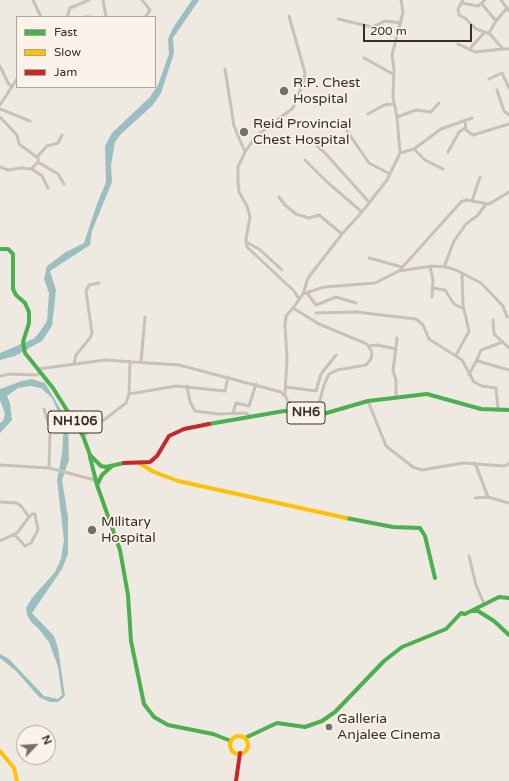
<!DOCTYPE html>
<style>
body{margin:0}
#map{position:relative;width:509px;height:781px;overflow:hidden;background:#eee9e1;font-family:"Varela Round",sans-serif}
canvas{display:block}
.legend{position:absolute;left:16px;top:16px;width:140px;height:72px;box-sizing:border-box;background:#fbf3e9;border:1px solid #ada49c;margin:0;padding:5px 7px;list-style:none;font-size:12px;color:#382e28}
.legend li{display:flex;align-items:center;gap:8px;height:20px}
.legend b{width:20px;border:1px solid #ada49c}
.north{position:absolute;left:16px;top:725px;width:40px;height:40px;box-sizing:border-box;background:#fbf3e9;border:1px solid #ada49c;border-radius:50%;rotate:65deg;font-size:11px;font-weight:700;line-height:16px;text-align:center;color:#382e28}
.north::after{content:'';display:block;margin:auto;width:14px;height:18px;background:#786f69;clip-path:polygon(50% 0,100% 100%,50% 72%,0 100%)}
.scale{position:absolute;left:363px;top:24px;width:109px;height:18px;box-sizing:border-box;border:2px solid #382e28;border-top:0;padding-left:5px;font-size:12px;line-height:14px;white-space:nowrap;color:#382e28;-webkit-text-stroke:3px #fbf3e9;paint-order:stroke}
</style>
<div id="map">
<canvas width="509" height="781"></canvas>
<ul class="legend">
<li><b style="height:5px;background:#4caf50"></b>Fast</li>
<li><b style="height:5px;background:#ffc107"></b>Slow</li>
<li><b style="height:5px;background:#c62828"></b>Jam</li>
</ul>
<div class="north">N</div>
<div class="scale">200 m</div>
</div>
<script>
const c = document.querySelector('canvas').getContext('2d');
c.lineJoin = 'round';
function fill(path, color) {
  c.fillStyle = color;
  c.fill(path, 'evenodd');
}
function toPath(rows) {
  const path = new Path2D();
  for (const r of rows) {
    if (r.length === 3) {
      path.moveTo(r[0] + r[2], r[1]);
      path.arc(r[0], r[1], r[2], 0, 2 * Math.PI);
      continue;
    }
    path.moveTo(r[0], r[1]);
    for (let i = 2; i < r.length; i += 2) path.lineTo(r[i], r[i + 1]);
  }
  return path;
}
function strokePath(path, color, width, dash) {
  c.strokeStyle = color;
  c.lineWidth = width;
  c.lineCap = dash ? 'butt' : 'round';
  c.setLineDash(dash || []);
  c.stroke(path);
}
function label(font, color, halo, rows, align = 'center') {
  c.font = font + ' "Varela Round",sans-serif';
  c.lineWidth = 3.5;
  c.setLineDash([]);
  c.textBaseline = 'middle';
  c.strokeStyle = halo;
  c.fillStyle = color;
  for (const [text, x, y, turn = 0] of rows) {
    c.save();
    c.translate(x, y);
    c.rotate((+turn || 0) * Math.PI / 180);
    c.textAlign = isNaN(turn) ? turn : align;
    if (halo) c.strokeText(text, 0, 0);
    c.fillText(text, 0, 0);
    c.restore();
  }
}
const water = toPath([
 [192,0,199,0,173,38,174,53,161,93,153,105,121,134,115,142,111,165,112,182,92,231,90,245,50,271,56,290,52,326,42,341,15,356,0,360,0,353,33,339,39,333,47,321,49,293,44,279,47,266,66,252,84,243,97,204,106,182,105,146,112,133,150,97,158,85,169,54,168,39,173,28],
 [32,379,45,383,68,422,69,460,62,480,68,517,68,554,62,569,32,613,54,636,58,648,65,696,58,702,50,702,39,697,16,671,0,658,0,654,9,659,44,696,58,699,62,695,58,667,49,642,38,628,32,623,27,615,26,608,32,598,55,572,61,559,64,540,57,480,62,454,64,424,52,398,41,388,30,386,18,388,7,396,10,403,12,420,0,433,0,423,3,421,5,414,0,400,0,389,22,381]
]);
const street = toPath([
 [33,0,41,17],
 [103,0,106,17],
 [142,0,150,10,146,16],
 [463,0,458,9,459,15,465,18,476,29,490,34,503,49,509,49],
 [501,0,509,11],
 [461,3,478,6,485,0],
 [482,4,496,21,489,33],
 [289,16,305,73,304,81,293,108,256,136,245,152,238,167,238,181,239,192,247,206,250,217,246,239,247,247,294,291,299,299],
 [67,17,70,8,89,0],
 [85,17,90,17],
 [338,19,372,27,385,21,401,23],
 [496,21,507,8],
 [458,44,475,52,503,49],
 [470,50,472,46,485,32],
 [364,58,393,74],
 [0,66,8,83,12,87],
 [225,69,234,126,245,152],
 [489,79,502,73,509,88],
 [497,90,504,111,509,115],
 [0,105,17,79],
 [0,109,30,121],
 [368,114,384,105,394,104],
 [0,117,17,135,19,144,38,158,38,162,58,174,64,184],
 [397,117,416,110,431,112,439,103],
 [465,121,466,130,473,135,509,124],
 [347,131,369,163,390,174],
 [315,144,326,154,369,202],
 [414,149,425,160,443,169],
 [448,152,459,132,465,128],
 [400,153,414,149,441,129,472,118],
 [37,157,47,146,58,143,62,135],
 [305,160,327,182,362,212],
 [0,167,8,170,21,168,31,169,38,162],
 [32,169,42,176,48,188],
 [279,197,285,205,296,214,309,218,319,215,342,234],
 [472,201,480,177],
 [246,242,259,249,282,270],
 [369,258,402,267],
 [430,267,433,280,432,297],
 [444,267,454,241,466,224,478,215,486,204],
 [399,271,461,202,466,200,489,204,509,192],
 [432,288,445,290,454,304,464,309],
 [307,293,316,305,336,297,356,303],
 [303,294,308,278,342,234,362,212,387,180,400,153,397,117,393,97,394,69,392,55,403,12,401,0],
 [316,313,356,312,416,319,423,325,429,339,462,360,474,382,482,386,496,388,498,410],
 [493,320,494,334,509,348],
 [369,346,377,345,396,349],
 [456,355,469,331,463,305,462,273],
 [141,362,145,317],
 [476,362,481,350,503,342],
 [74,364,76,355,90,338,92,333,86,291,89,285,99,283],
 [38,369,105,360,179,365,281,392,286,397,291,411],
 [469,375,475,363,478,361,509,370],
 [0,376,9,374,36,375,42,373],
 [187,386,190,402,195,411,218,414,246,413,251,417],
 [286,387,316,391],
 [316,391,321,374,336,355],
 [129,394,176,386,225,391,228,377],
 [285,394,287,358,285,325,286,316,293,308],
 [396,397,396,380,393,371,397,338],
 [368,401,386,446,413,467,422,470,463,463,504,466,509,464],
 [44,409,50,429,49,468],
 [233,413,236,403,249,406,256,384],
 [316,415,324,385,329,374,337,370,366,365,371,359,372,352,367,344,319,324,293,308,303,294,324,287,375,283,399,271,432,266,446,267,456,270,481,283,503,306,507,317,509,317],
 [83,436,126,403,129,394,130,361],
 [475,463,488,497],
 [0,465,49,468,95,480],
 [475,498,488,497,509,503],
 [0,502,17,503,22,507,29,517,32,514,35,514,38,530,31,543,25,546,14,534],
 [0,541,17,533,29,517],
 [469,556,476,585,484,604]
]);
const fast = toPath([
 [0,249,8,249,13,254,13,289,16,295,25,303,29,312,29,323,23,342,25,353,53,388,83,436,90,455,101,466,106,467,124,463],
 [209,424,284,411,323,414,368,401,427,394,481,409,509,410],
 [90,457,97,485],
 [112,466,102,475,97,485,120,550,128,595,131,641,144,704,154,717,168,725,213,734,231,741],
 [346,518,393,527,420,528,425,536,435,578],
 [472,611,478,611,494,621,509,635],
 [245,738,277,723,305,727,322,721,335,712,384,661,402,647,446,629,461,613,465,614,499,597,509,598]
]);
const slow = toPath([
 [139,463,154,472,178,481,346,518],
 [239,745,9],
 [0,751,14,768,17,781]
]);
const jam = toPath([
 [124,463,150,462,157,456,169,436,184,429,209,424],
 [236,781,240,753]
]);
const markers = [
 [284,91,5,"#786f69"],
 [244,132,5,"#786f69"],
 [92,530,5,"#786f69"],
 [329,727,4,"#786f69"]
];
const shields = [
 [306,413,38],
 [75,422,54]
];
const shieldNames = [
 ["NH6",306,413],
 ["NH106",75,422]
];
const poiNames = [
 ["R.P. Chest",293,83],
 ["Hospital",293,99],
 ["Reid Provincial",253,124],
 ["Chest Hospital",253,140],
 ["Military",101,522],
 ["Hospital",101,538],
 ["Galleria",337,719],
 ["Anjalee Cinema",337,735]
];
fill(water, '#9cbec0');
strokePath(street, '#c7c1ba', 3);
strokePath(fast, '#4caf50', 4);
strokePath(slow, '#ffc107', 4);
strokePath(jam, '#c62828', 4);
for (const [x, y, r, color] of markers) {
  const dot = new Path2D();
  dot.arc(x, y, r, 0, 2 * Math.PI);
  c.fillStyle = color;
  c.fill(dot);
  strokePath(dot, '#fbf3e9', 1.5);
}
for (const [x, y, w] of shields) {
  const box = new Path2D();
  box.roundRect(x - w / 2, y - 11, w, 22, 3);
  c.fillStyle = '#fbf3e9';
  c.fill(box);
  strokePath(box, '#382e28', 1);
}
label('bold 13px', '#382e28', null, shieldNames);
label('14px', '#382e28', '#fbf3e9', poiNames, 'left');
</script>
